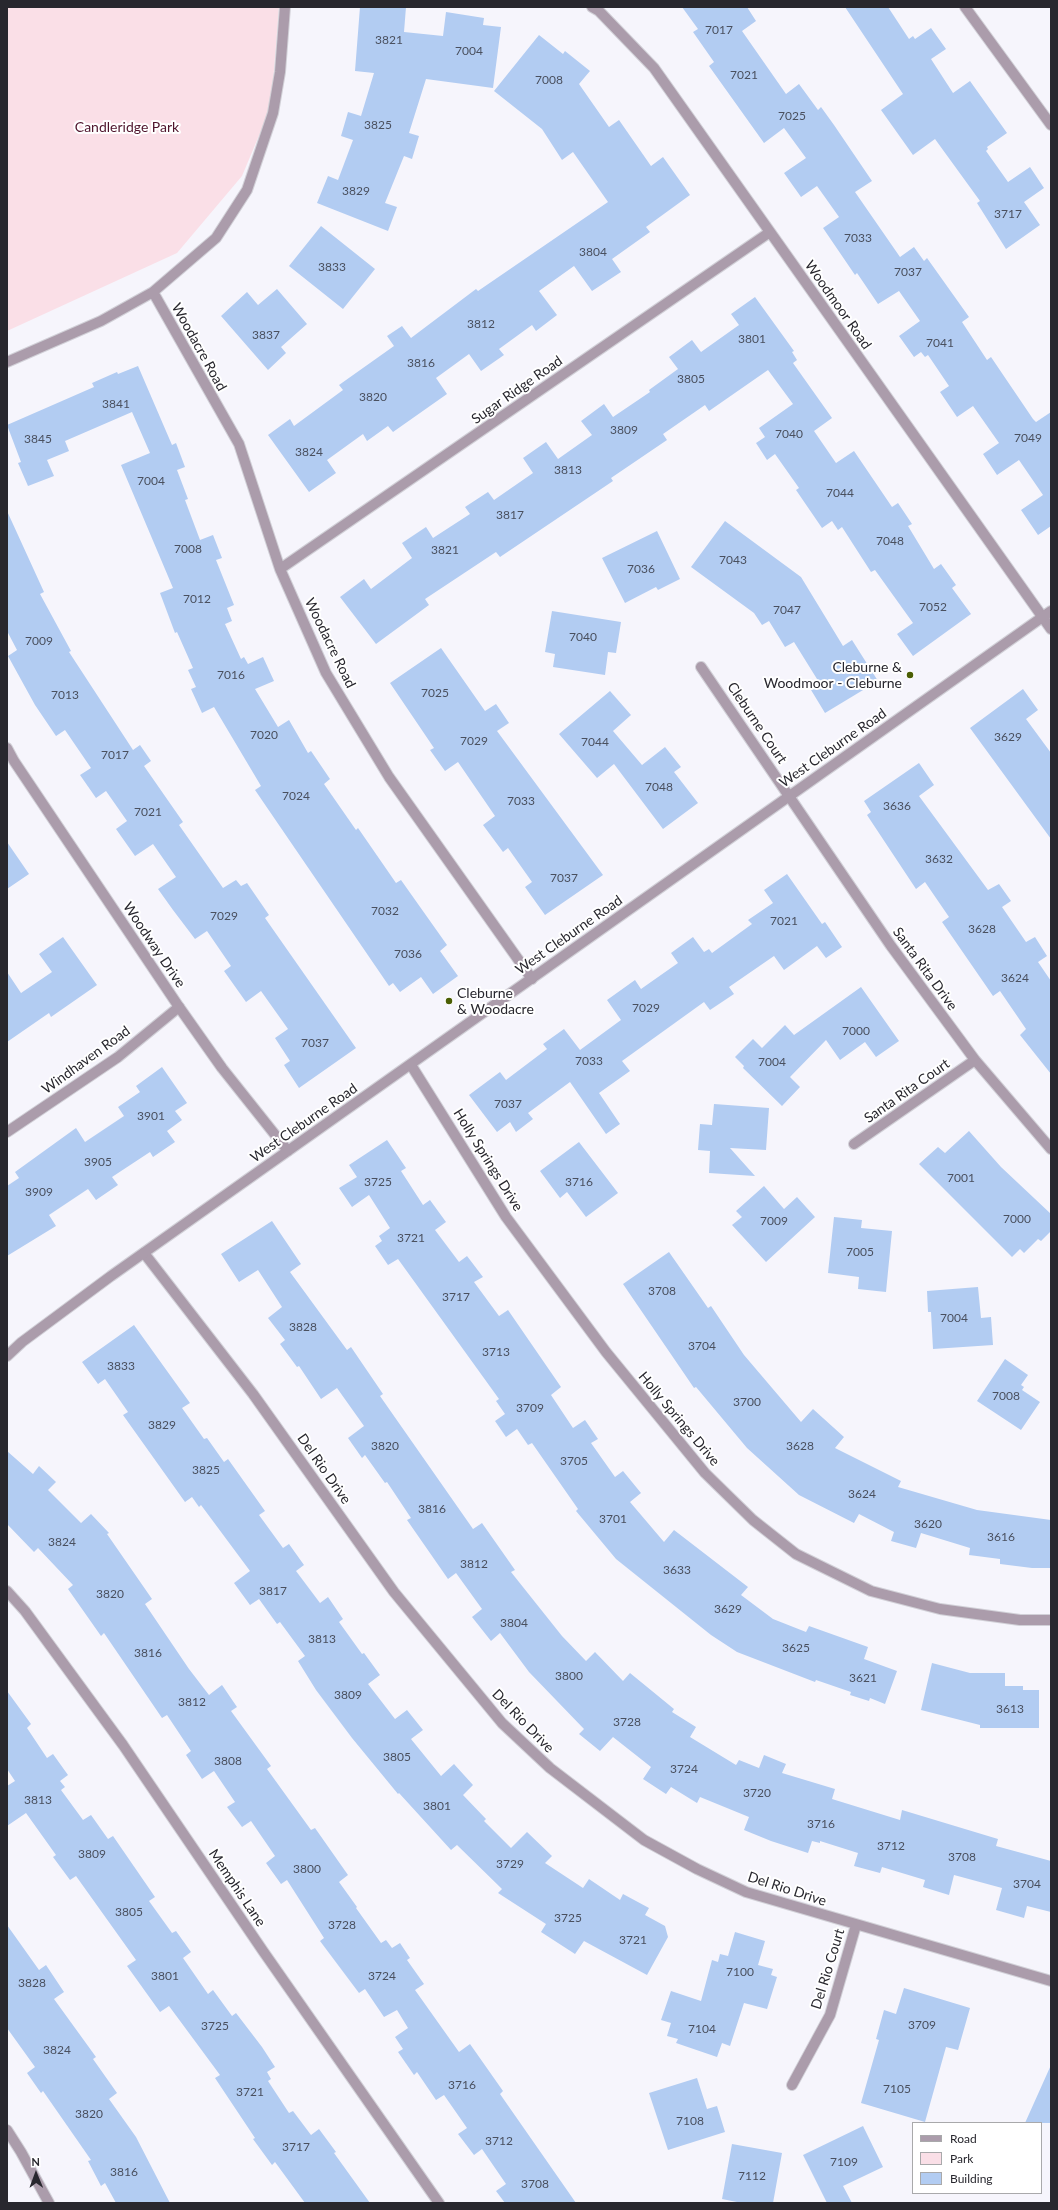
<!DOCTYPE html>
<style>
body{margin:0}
#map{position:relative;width:1058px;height:2210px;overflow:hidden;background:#f6f5fc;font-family:Lato,sans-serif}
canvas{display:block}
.frame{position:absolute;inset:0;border:8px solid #28272e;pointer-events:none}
.legend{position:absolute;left:912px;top:2122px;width:130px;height:72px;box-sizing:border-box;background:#fff;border:1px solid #a9a9ab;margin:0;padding:5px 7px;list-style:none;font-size:12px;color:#28272e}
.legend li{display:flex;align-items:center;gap:8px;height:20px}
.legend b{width:20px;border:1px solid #a9a9ab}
.north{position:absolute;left:16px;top:2154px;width:40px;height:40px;-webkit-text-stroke:3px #fff;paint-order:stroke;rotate:359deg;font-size:11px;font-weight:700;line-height:16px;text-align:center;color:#28272e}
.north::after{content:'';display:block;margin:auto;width:14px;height:18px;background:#28272e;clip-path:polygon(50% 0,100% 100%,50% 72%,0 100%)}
</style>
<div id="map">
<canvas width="1058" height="2210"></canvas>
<div class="frame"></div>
<ul class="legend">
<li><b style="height:5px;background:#ab9cab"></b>Road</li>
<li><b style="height:11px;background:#fadfe7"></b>Park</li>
<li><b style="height:11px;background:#b2ccf2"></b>Building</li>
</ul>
<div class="north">N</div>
</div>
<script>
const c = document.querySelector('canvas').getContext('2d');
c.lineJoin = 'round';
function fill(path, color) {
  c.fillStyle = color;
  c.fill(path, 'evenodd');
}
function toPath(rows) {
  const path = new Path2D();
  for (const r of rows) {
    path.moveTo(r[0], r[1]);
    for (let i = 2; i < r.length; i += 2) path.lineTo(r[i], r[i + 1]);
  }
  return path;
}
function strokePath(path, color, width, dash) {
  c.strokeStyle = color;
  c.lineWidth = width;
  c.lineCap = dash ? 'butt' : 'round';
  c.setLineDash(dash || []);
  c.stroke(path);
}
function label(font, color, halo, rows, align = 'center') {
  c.font = font + ' Lato,sans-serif';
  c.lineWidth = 4;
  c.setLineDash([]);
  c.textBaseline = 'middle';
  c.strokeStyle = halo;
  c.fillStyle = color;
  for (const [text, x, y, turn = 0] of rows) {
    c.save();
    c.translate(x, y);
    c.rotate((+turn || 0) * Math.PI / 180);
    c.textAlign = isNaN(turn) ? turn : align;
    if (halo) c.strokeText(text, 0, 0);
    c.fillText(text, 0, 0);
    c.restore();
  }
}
const green = toPath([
 [7,7,279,7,271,107,242,176,177,253,7,331]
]);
const building = toPath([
 [360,7,406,7,404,32,443,36,446,12,484,18,483,25,501,27,493,88,426,79,409,133,419,136,412,159,404,156,385,203,397,207,388,231,317,203,328,176,338,180,353,140,341,136,348,112,361,116,374,73,355,71],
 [682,7,747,7,756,21,742,31,786,94,799,84,818,110,821,107,834,125,872,181,855,192,900,257,914,247,924,261,927,258,969,317,962,322,987,360,991,357,1033,419,1036,422,1051,412,1051,526,1038,535,1021,510,1043,495,1019,460,997,475,983,454,999,443,973,406,957,417,940,392,949,386,928,355,925,357,921,352,914,357,899,336,920,321,899,291,878,304,857,273,855,275,823,228,839,217,817,186,801,197,784,173,806,158,784,128,764,143,709,66,714,62,693,32,698,29],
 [845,7,888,7,909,39,913,36,915,39,931,28,946,49,931,59,953,93,970,81,1007,133,987,147,988,149,986,151,1008,182,1030,167,1044,188,1024,202,1040,225,1006,249,977,203,980,201,935,139,913,155,881,110,903,94],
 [539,35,563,54,565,51,590,71,579,84,609,127,619,120,651,166,663,157,690,195,646,227,650,232,612,259,621,272,592,291,574,266,539,291,557,315,536,331,532,325,499,349,504,355,481,371,469,354,436,378,447,394,393,432,388,426,367,441,363,434,327,460,336,473,309,492,268,435,290,419,294,426,343,390,339,385,394,346,387,336,402,326,411,338,476,289,478,291,608,202,573,152,562,160,542,129,494,91],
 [321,226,375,269,343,309,289,266],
 [277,289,307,324,281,347,286,353,268,370,221,316,247,292,258,305],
 [755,297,794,351,792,352,797,360,793,363,832,418,814,431,836,463,854,451,892,507,898,503,912,524,908,526,934,569,941,564,956,585,952,588,971,614,913,656,897,634,913,623,875,570,871,572,842,527,838,530,832,521,822,528,796,490,799,488,775,454,767,460,756,443,765,437,759,428,793,404,768,370,709,411,705,405,663,434,667,440,611,478,613,481,500,557,496,552,425,599,429,605,376,644,340,597,364,579,371,589,412,558,402,543,426,527,433,538,470,514,465,507,488,492,494,500,533,473,523,458,546,442,558,459,592,435,581,421,604,404,613,417,650,392,649,390,678,369,669,357,692,340,701,352,739,325,731,314],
 [138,366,172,445,176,443,185,467,177,470,188,499,185,500,200,540,213,535,222,558,216,560,234,605,227,608,232,621,225,624,241,659,244,657,248,664,263,657,274,681,255,689,278,727,289,720,308,753,311,751,330,779,324,784,356,830,358,828,396,883,401,880,447,945,440,951,458,976,433,994,421,977,400,992,393,983,389,986,255,790,261,786,214,707,202,713,191,689,196,687,188,670,193,668,177,632,175,633,160,593,173,588,121,465,150,453,132,412,65,441,69,451,47,460,54,476,28,486,18,463,21,462,7,425,94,387,92,383,117,372,118,374],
 [7,511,44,592,40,594,71,651,69,652,133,750,140,745,151,761,144,766,183,822,179,825,223,888,236,880,241,886,247,883,269,915,265,918,356,1048,299,1088,284,1065,290,1061,275,1038,288,1029,261,991,246,1002,224,971,231,966,207,931,195,939,173,910,158,889,176,877,153,844,135,856,116,829,127,821,106,791,96,798,80,775,91,768,65,730,56,736,35,705,8,656,17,650,7,631],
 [725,521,801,577,843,646,852,640,878,681,825,713,808,685,817,679,794,642,785,647,769,621,762,625,754,613,691,567],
 [657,531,680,579,658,590,656,587,625,603,602,558],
 [552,611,621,622,616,653,608,652,605,675,553,667,555,654,545,652],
 [441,648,485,711,496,704,509,723,497,731,603,875,545,915,525,887,532,882,508,848,503,852,483,825,495,816,458,762,445,771,430,750,434,748,390,683],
 [1023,689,1038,710,1026,719,1051,753,1051,839,970,728],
 [610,691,631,715,613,731,642,765,665,747,681,767,674,772,698,803,663,829,614,764,597,778,559,734],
 [919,763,934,785,919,796,988,890,999,884,1011,901,1002,907,1026,942,1035,937,1047,956,1038,962,1051,981,1051,1074,1020,1035,1026,1029,1000,991,993,996,942,922,949,917,925,882,916,889,867,815,871,812,864,801],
 [7,842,29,874,7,889],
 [787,874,822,924,825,922,842,947,826,958,817,946,784,970,774,956,729,987,734,994,710,1010,704,1002,622,1061,630,1071,599,1093,620,1124,606,1134,570,1082,528,1113,533,1119,516,1132,510,1122,497,1132,469,1095,500,1072,506,1080,547,1049,543,1044,564,1029,580,1050,621,1020,607,1000,635,980,641,989,678,963,671,953,693,937,704,952,709,949,712,953,752,924,748,920,773,903,764,890],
 [63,937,97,985,51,1017,49,1013,7,1042,7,972,21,993,52,972,39,954],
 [861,987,899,1041,876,1057,865,1042,840,1060,826,1040,790,1077,800,1087,782,1106,743,1068,744,1066,735,1057,753,1039,762,1048,785,1025,794,1035],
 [162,1067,187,1103,175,1111,182,1120,167,1131,175,1142,153,1157,150,1152,112,1177,118,1185,96,1200,88,1189,49,1215,56,1226,7,1256,7,1186,19,1178,15,1172,76,1128,85,1142,124,1116,118,1107,140,1092,136,1086],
 [714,1104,769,1108,766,1150,730,1148,755,1176,709,1173,710,1151,698,1150,700,1124,712,1125],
 [969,1131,1001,1167,1051,1214,1051,1231,1041,1241,1038,1239,1024,1253,1020,1249,1012,1257,919,1164,938,1147,945,1153],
 [387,1140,406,1168,401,1171,423,1205,430,1200,446,1222,435,1230,459,1262,467,1256,483,1277,474,1282,499,1316,508,1310,561,1387,551,1395,573,1428,585,1420,598,1439,591,1443,615,1477,623,1471,641,1493,630,1502,664,1542,674,1530,748,1587,741,1595,773,1619,806,1632,809,1626,868,1647,864,1659,897,1671,885,1704,870,1698,869,1701,850,1695,851,1692,816,1680,815,1682,737,1652,711,1635,616,1559,576,1511,578,1509,532,1443,528,1445,517,1429,506,1437,495,1421,505,1414,496,1401,499,1399,398,1259,388,1265,375,1246,382,1241,379,1236,390,1228,369,1195,352,1207,339,1188,357,1177,349,1165],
 [579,1142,618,1193,586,1217,567,1192,560,1198,540,1171],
 [764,1186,784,1209,797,1197,815,1217,766,1262,732,1225,742,1217,736,1211],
 [834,1217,862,1220,861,1228,892,1231,886,1292,858,1289,859,1277,828,1273],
 [272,1221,301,1264,290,1272,347,1350,351,1347,383,1394,380,1396,473,1529,482,1523,515,1570,511,1572,562,1636,586,1661,595,1652,623,1681,630,1673,674,1709,672,1712,696,1727,690,1737,736,1765,739,1760,759,1768,764,1755,786,1764,782,1773,835,1789,832,1799,900,1820,902,1810,998,1839,996,1846,1051,1861,1051,1912,1027,1906,1024,1918,996,1910,1002,1888,954,1875,949,1895,923,1887,925,1880,882,1867,880,1873,854,1866,858,1853,820,1841,820,1843,812,1841,808,1853,771,1841,744,1830,749,1817,700,1797,697,1803,671,1787,666,1794,643,1779,651,1767,613,1737,600,1751,579,1734,584,1729,529,1672,500,1633,491,1641,472,1617,482,1609,456,1573,448,1579,407,1520,411,1518,387,1482,385,1483,365,1455,362,1458,348,1438,364,1426,337,1388,321,1399,299,1366,297,1367,280,1344,285,1340,268,1318,282,1307,258,1270,239,1282,221,1254],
 [669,1252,708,1308,711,1306,744,1355,801,1422,813,1409,844,1437,835,1448,901,1481,898,1487,977,1510,1051,1520,1051,1568,1032,1568,1000,1564,1000,1559,969,1555,970,1548,921,1533,916,1548,891,1541,894,1532,859,1514,854,1523,799,1495,747,1448,696,1387,694,1388,623,1284],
 [978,1287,981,1318,991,1317,993,1345,933,1349,931,1312,928,1312,927,1291],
 [134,1325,190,1403,182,1408,204,1439,207,1438,224,1462,228,1459,265,1511,259,1515,283,1548,289,1544,304,1565,296,1571,320,1603,328,1597,343,1619,339,1622,362,1654,364,1653,380,1675,368,1684,395,1719,407,1710,423,1730,411,1739,441,1776,454,1764,473,1785,463,1795,486,1819,484,1821,511,1848,527,1832,552,1856,545,1863,583,1888,589,1879,620,1900,623,1894,649,1908,645,1915,665,1926,668,1937,647,1975,584,1941,575,1954,541,1932,546,1924,498,1893,502,1889,457,1845,451,1850,399,1793,398,1794,352,1738,316,1690,298,1661,305,1656,280,1622,277,1624,259,1599,250,1605,234,1583,250,1571,201,1505,199,1507,192,1497,185,1502,123,1415,128,1412,105,1379,98,1384,82,1362],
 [1005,1359,1028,1375,1021,1385,1024,1387,1022,1390,1040,1402,1021,1430,977,1401],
 [7,1451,33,1474,39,1466,56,1482,48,1490,81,1523,91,1514,109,1533,107,1534,152,1599,145,1604,189,1669,209,1695,222,1685,237,1707,231,1711,271,1766,267,1769,311,1830,315,1828,348,1875,339,1882,357,1907,356,1908,381,1943,386,1940,392,1948,400,1943,410,1958,407,1960,424,1984,415,1990,459,2052,470,2044,503,2091,500,2094,576,2203,505,2203,496,2191,506,2184,482,2149,474,2155,458,2134,467,2128,444,2095,436,2100,417,2072,414,2075,398,2052,403,2049,395,2037,408,2028,397,2010,384,2017,365,1989,359,1993,320,1941,324,1938,287,1880,281,1884,266,1863,275,1856,251,1821,242,1827,227,1807,235,1802,214,1771,202,1779,186,1755,191,1751,167,1715,162,1718,104,1633,101,1636,68,1589,73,1585,38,1548,34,1552,7,1524],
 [932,1663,970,1673,1005,1673,1005,1686,1023,1686,1023,1690,1039,1690,1039,1728,980,1728,980,1725,921,1710],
 [7,1691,31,1724,27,1728,47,1758,53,1754,68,1775,60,1781,65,1787,61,1790,83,1820,91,1815,108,1839,113,1836,155,1897,149,1901,172,1933,176,1931,191,1952,183,1958,208,1994,213,1990,232,2016,236,2013,262,2047,275,2067,267,2072,271,2079,268,2081,289,2113,293,2111,311,2135,319,2129,336,2152,334,2153,370,2203,305,2203,275,2162,272,2165,253,2139,255,2138,215,2078,220,2075,169,2006,160,2012,127,1966,136,1960,76,1876,70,1880,53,1857,56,1855,26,1813,7,1826,7,1786,15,1781,7,1769],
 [7,1925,39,1970,46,1965,64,1992,54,1999,96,2057,93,2059,117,2093,109,2099,136,2137,170,2203,116,2203,105,2183,101,2186,88,2161,91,2160,43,2091,41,2093,27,2073,35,2067,7,2028],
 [735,1932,765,1941,758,1965,773,1969,771,1975,777,1977,767,2009,744,2003,730,2046,722,2043,717,2057,676,2043,678,2039,667,2036,671,2023,661,2020,671,1991,701,2001,712,1960,718,1962,720,1954,728,1956],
 [904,1988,970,2008,958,2050,946,2047,925,2122,861,2103,879,2040,876,2039,884,2010,896,2014],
 [1051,2065,1051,2123,1025,2123],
 [697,2078,707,2109,717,2106,725,2132,668,2150,649,2093],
 [863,2126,883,2167,843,2186,852,2203,827,2203,803,2155],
 [732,2144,782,2153,773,2203,742,2203,722,2199]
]);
const minor = toPath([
 [592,7,599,11,654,68,1051,629],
 [965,7,1051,125],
 [153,292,239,444,280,569,326,673,389,777,532,979],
 [7,362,101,321,153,292,216,238,247,190,273,113,280,72,285,7],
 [280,569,770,232],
 [701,667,891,946,975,1060,1051,1149],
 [411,1065,506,1217,606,1352,705,1473,753,1520,796,1554,871,1591,940,1609,1020,1620,1051,1620],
 [7,1132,118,1057,179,1007],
 [854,1144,975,1060],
 [144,1253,253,1394,394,1592,502,1723,550,1768,644,1840,697,1869,746,1892,1051,1981],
 [7,1591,25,1611,123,1745,263,1951,439,2203],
 [792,2085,830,2015,856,1925],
 [7,2130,21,2152,49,2203]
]);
const tertiary = toPath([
 [7,748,14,761,179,1007,222,1068,288,1151],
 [7,1356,22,1342,111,1276,1051,611]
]);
const markers = [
 [910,675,4,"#4b5e04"],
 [449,1001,4,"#4b5e04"]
];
const numberNames = [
 ["7017",719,30],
 ["3821",389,40],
 ["7004",469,51],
 ["7021",744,75],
 ["7008",549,80],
 ["7025",792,116],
 ["3825",378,125],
 ["3829",356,191],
 ["3717",1008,214],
 ["7033",858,238],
 ["3804",593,252],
 ["3833",332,267],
 ["7037",908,272],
 ["3812",481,324],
 ["3837",266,335],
 ["3801",752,339],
 ["7041",940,343],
 ["3816",421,363],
 ["3805",691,379],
 ["3820",373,397],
 ["3841",116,404],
 ["3809",624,430],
 ["7040",789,434],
 ["7049",1028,438],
 ["3845",38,439],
 ["3824",309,452],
 ["3813",568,470],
 ["7004",151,481],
 ["7044",840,493],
 ["3817",510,515],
 ["7048",890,541],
 ["7008",188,549],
 ["3821",445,550],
 ["7043",733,560],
 ["7036",641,569],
 ["7012",197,599],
 ["7052",933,607],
 ["7047",787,610],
 ["7040",583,637],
 ["7009",39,641],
 ["7016",231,675],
 ["7025",435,693],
 ["7013",65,695],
 ["7020",264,735],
 ["3629",1008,737],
 ["7029",474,741],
 ["7044",595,742],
 ["7017",115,755],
 ["7048",659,787],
 ["7024",296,796],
 ["7033",521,801],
 ["3636",897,806],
 ["7021",148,812],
 ["3632",939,859],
 ["7037",564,878],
 ["7032",385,911],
 ["7029",224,916],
 ["7021",784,921],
 ["3628",982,929],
 ["7036",408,954],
 ["3624",1015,978],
 ["7029",646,1008],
 ["7000",856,1031],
 ["7037",315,1043],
 ["7033",589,1061],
 ["7004",772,1062],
 ["7037",508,1104],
 ["3901",151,1116],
 ["3905",98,1162],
 ["7001",961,1178],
 ["3725",378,1182],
 ["3716",579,1182],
 ["3909",39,1192],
 ["7000",1017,1219],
 ["7009",774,1221],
 ["3721",411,1238],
 ["7005",860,1252],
 ["3708",662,1291],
 ["3717",456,1297],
 ["7004",954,1318],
 ["3828",303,1327],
 ["3704",702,1346],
 ["3713",496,1352],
 ["3833",121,1366],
 ["7008",1006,1396],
 ["3700",747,1402],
 ["3709",530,1408],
 ["3829",162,1425],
 ["3820",385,1446],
 ["3628",800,1446],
 ["3705",574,1461],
 ["3825",206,1470],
 ["3624",862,1494],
 ["3816",432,1509],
 ["3701",613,1519],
 ["3620",928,1524],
 ["3616",1001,1537],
 ["3824",62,1542],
 ["3812",474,1564],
 ["3633",677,1570],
 ["3817",273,1591],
 ["3820",110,1594],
 ["3629",728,1609],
 ["3804",514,1623],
 ["3813",322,1639],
 ["3625",796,1648],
 ["3816",148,1653],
 ["3800",569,1676],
 ["3621",863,1678],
 ["3809",348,1695],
 ["3812",192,1702],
 ["3613",1010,1709],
 ["3728",627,1722],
 ["3805",397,1757],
 ["3808",228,1761],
 ["3724",684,1769],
 ["3720",757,1793],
 ["3813",38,1800],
 ["3801",437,1806],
 ["3716",821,1824],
 ["3712",891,1846],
 ["3809",92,1854],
 ["3708",962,1857],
 ["3729",510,1864],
 ["3800",307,1869],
 ["3704",1027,1884],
 ["3805",129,1912],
 ["3725",568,1918],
 ["3728",342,1925],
 ["3721",633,1940],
 ["7100",740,1972],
 ["3801",165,1976],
 ["3724",382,1976],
 ["3828",32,1983],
 ["3709",922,2025],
 ["3725",215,2026],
 ["7104",702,2029],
 ["3824",57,2050],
 ["3716",462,2085],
 ["7105",897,2089],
 ["3721",250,2092],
 ["3820",89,2114],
 ["7108",690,2121],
 ["3712",499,2141],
 ["3717",296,2147],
 ["7109",844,2162],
 ["3816",124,2172],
 ["7112",752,2176],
 ["3708",535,2184]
];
const parkNames = [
 ["Candleridge Park",127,127]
];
const streetNames = [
 ["Woodmoor Road",838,305,55],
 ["Woodacre Road",199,347,61],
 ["Sugar Ridge Road",517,390,-35],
 ["Woodacre Road",330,643,64],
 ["Cleburne Court",757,723,56],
 ["West Cleburne Road",833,748,-35],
 ["West Cleburne Road",569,935,-35],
 ["Woodway Drive",154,945,56],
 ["Santa Rita Drive",925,969,54],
 ["Windhaven Road",86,1060,-36],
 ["Santa Rita Court",907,1091,-35],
 ["West Cleburne Road",304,1123,-35],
 ["Holly Springs Drive",488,1160,58],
 ["Holly Springs Drive",679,1419,50],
 ["Del Rio Drive",324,1469,55],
 ["Del Rio Drive",523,1721,46],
 ["Memphis Lane",237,1888,56],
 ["Del Rio Drive",787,1889,18],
 ["Del Rio Court",828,1969,-73]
];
const poiNames = [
 ["Cleburne &",902,667],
 ["Woodmoor - Cleburne",902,683],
 ["Cleburne",457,993,"left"],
 ["& Woodacre",457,1009,"left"]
];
fill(green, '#fadfe7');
fill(building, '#b2ccf2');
strokePath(minor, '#d1d0d7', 12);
strokePath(tertiary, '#d1d0d7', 12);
strokePath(minor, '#ab9cab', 10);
strokePath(tertiary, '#ab9cab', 10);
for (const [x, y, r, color] of markers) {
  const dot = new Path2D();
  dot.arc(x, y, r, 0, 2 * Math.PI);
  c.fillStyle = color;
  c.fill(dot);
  strokePath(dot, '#fff', 1.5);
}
label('12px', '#4a505f', null, numberNames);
label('14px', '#4f152d', '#fff', parkNames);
label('14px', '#28272e', '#fff', streetNames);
label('14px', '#28272e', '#fff', poiNames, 'right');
</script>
